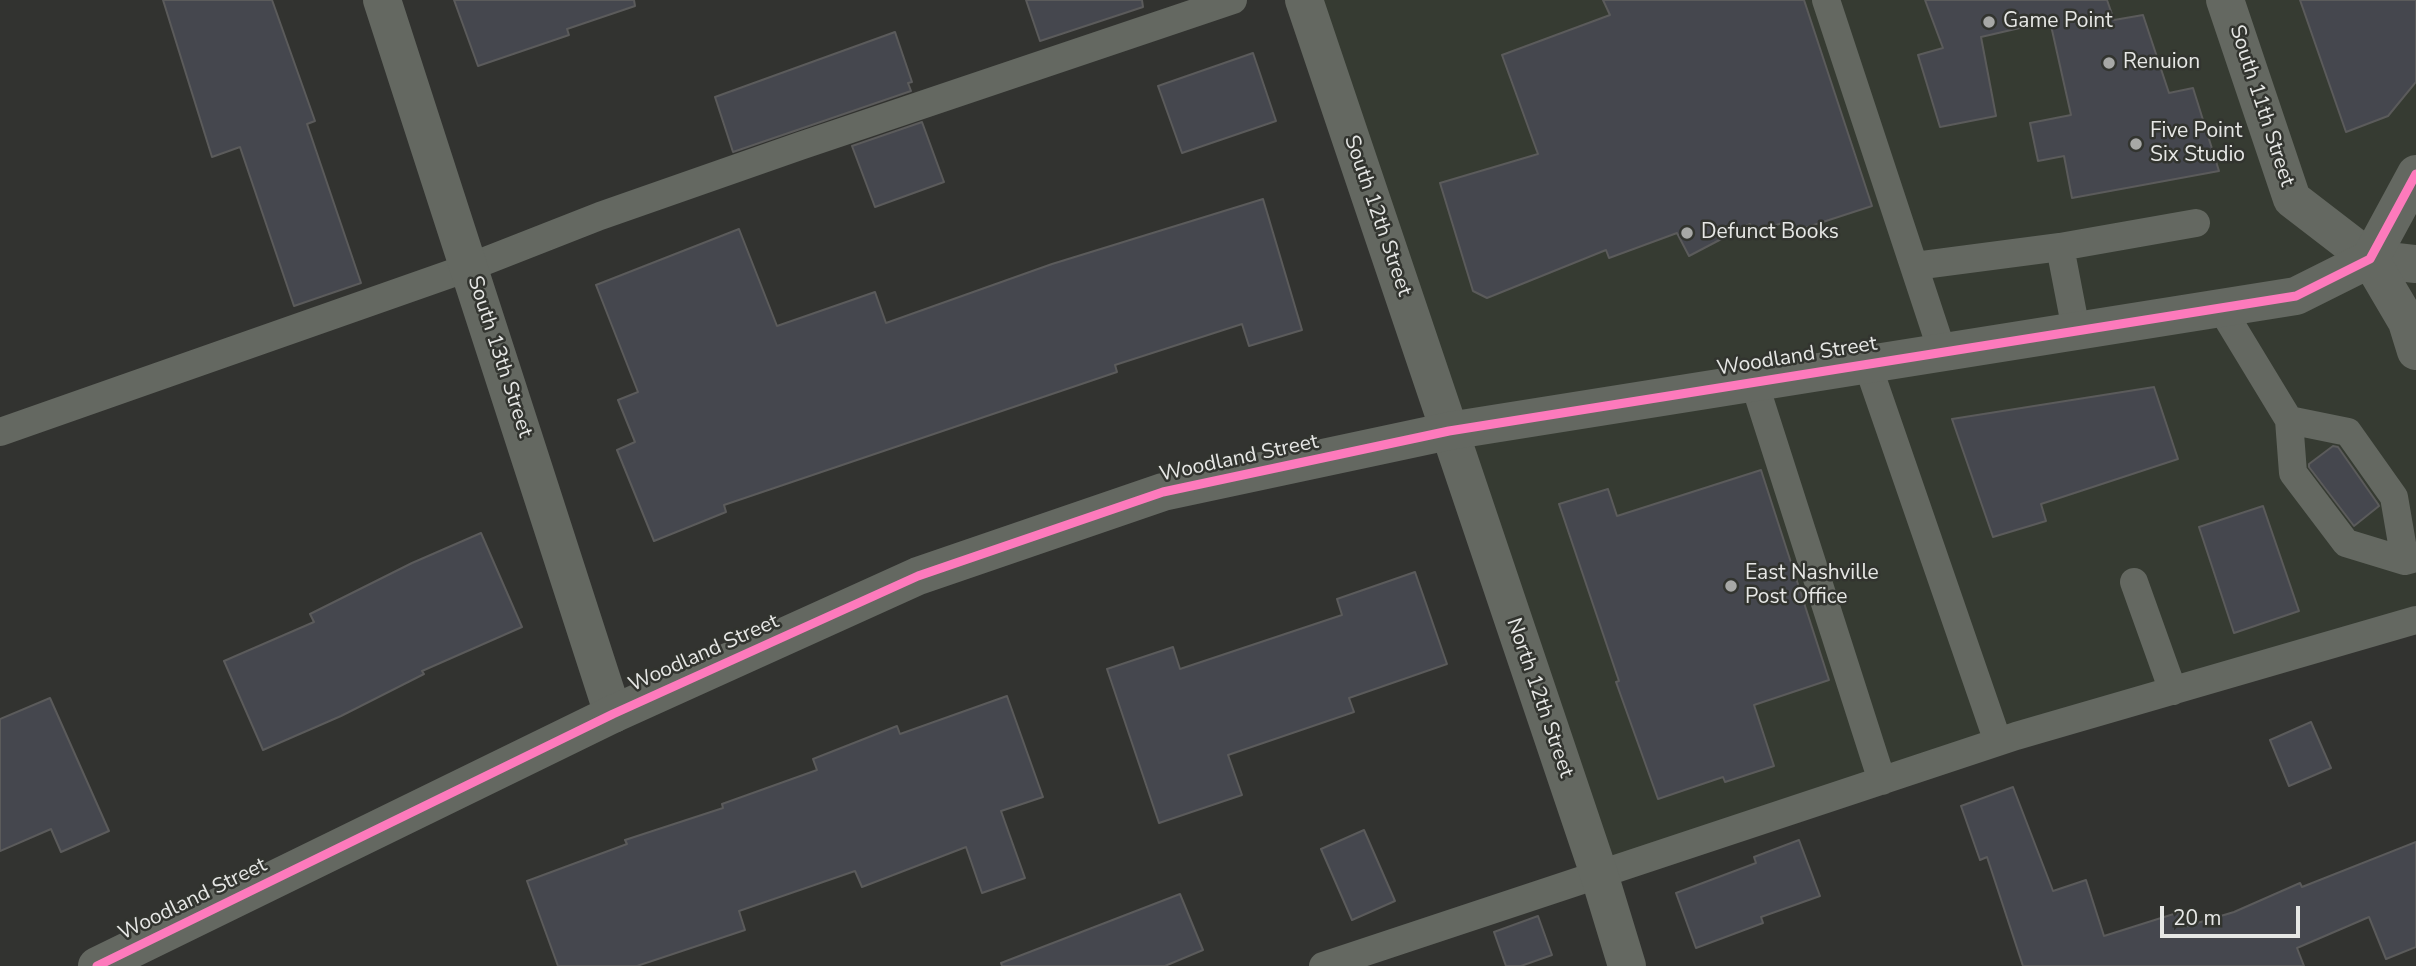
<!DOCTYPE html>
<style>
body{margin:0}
#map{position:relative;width:2416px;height:966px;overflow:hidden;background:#323330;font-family:"Nunito Sans",sans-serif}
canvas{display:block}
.scale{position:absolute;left:2160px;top:906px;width:140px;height:32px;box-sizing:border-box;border:4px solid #e6e7e5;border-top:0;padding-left:9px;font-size:21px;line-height:24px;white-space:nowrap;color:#e6e7e5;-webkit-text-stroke:5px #32342f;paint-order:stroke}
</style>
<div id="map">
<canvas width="2416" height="966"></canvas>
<div class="scale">20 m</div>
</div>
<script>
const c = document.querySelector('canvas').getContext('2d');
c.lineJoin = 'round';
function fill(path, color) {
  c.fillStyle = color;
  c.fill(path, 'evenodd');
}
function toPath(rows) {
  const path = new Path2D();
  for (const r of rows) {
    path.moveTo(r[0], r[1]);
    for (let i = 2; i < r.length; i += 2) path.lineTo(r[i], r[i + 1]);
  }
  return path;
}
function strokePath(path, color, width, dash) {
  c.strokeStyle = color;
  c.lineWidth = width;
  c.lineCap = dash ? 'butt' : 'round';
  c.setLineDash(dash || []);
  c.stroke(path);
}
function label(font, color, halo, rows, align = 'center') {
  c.font = font + ' "Nunito Sans",sans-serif';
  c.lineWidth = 5;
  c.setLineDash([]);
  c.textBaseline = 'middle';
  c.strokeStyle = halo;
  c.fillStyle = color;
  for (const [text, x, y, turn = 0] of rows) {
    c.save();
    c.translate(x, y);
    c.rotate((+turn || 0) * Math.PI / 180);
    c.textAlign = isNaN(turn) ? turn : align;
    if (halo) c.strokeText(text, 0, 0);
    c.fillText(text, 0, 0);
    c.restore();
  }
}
const built = toPath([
 [1304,0,2416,0,2416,620,1599,874]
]);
const building = toPath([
 [163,0,272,0,315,121,307,124,361,283,294,306,240,147,212,157,163,0],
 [454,0,634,0,635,6,567,29,569,35,478,66,454,0],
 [1026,0,1142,0,1143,7,1040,41,1026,0],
 [1603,0,1804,0,1872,206,1789,233,1785,222,1753,233,1750,224,1689,256,1677,233,1609,258,1606,250,1487,298,1473,291,1440,183,1538,154,1502,55,1610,15,1603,0],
 [1925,0,2107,0,2114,20,2143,15,2169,93,2193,88,2219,171,2072,198,2064,156,2038,161,2030,123,2071,115,2050,21,1981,37,1996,116,1940,127,1918,55,1943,48,1925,0],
 [2300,0,2416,0,2416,82,2388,116,2346,132,2300,0],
 [895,32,912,82,908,83,911,91,733,152,715,97,895,32],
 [1253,53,1276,121,1182,153,1158,86,1253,53],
 [922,122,944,182,875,207,852,146,922,122],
 [1263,199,1302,330,1249,346,1242,324,1115,365,1117,372,724,505,726,512,654,541,617,450,635,442,618,400,638,392,596,285,739,229,777,326,875,292,886,323,1052,264,1263,199],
 [2154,387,2178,459,2041,504,2046,521,1993,537,1952,419,2154,387],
 [2333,446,2338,447,2378,504,2379,506,2354,526,2309,467,2309,464,2333,446],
 [1761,470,1829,680,1754,705,1774,766,1725,782,1723,777,1658,799,1616,682,1619,681,1559,504,1608,489,1617,516,1761,470],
 [2263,506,2299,611,2234,633,2199,527,2263,506],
 [481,533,522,627,422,671,424,674,341,716,263,750,224,661,314,622,310,614,412,563,481,533],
 [1415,572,1447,664,1349,698,1354,712,1228,755,1242,795,1159,823,1107,669,1173,647,1180,669,1342,615,1337,599,1415,572],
 [1007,696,1043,797,1001,811,1025,878,982,893,966,847,862,887,855,871,739,911,745,930,637,966,558,966,527,881,627,844,625,840,723,808,722,804,817,770,813,759,897,726,900,734,1007,696],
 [50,698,109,831,61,852,51,829,0,851,0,719,50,698],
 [2311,722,2331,768,2289,786,2270,740,2311,722],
 [2013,787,2053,891,2086,880,2104,936,2180,912,2184,927,2234,912,2300,883,2302,887,2416,842,2416,947,2386,959,2369,917,2297,948,2304,966,2023,966,1987,857,1980,860,1961,806,2013,787],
 [1364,830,1395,901,1352,920,1321,849,1364,830],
 [1799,840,1820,896,1761,917,1763,923,1696,948,1676,893,1756,863,1754,857,1799,840],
 [1180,894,1203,950,1165,966,1002,966,1001,963,1180,894],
 [1538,916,1552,955,1521,966,1506,966,1494,932,1538,916]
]);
const service = toPath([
 [1826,0,1942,351],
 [1915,266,2060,247],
 [2221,308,2289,420,2293,473,2346,543,2405,561,2416,558],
 [2076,330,2060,247,2196,223],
 [1867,363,1998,742],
 [1754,382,1882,781],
 [2289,420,2348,432,2394,497,2405,561],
 [0,432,470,267,600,216,800,146,1233,0],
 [2134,582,2173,691],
 [1323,966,2016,736,2416,620]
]);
const minor = toPath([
 [382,0,613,714],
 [1304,0,1599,874,1627,966],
 [2225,0,2292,199,2370,259,2416,264]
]);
const tertiary = toPath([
 [2370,259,2407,322,2416,351],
 [97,966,613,714,918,576,1163,492,1449,431,2296,296,2370,259,2416,174]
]);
const cycleway = toPath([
 [97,966,613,714,918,576,1163,492,1449,431,2296,296,2370,259,2416,174]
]);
const markers = [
 [1989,22,7,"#a7a8a6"],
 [2109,63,7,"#a7a8a6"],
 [2136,144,7,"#a7a8a6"],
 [1687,233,7,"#a7a8a6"],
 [1731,586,7,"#a7a8a6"]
];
const poiNames = [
 ["Game Point",2003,22],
 ["Renuion",2123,63],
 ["Five Point",2150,132],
 ["Six Studio",2150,156],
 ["Defunct Books",1701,233],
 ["East Nashville",1745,574],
 ["Post Office",1745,598]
];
const streetNames = [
 ["South 11th Street",2261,106,72],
 ["South 12th Street",1377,216,71],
 ["South 13th Street",499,357,72],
 ["Woodland Street",1797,357,-9],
 ["Woodland Street",1239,459,-12],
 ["Woodland Street",704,654,-24],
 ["North 12th Street",1539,698,71],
 ["Woodland Street",193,900,-26]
];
fill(built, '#363b32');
fill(building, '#45474e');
strokePath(building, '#5b5b5b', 2);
strokePath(service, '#646861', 28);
strokePath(minor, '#646861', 38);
strokePath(tertiary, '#646861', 38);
strokePath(cycleway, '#fd7abc', 9);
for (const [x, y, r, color] of markers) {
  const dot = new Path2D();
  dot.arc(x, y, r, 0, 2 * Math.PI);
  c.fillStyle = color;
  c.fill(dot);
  strokePath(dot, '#32342f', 2.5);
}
label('21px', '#e6e7e5', '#32342f', poiNames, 'left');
label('21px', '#e6e7e5', '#32342f', streetNames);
</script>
